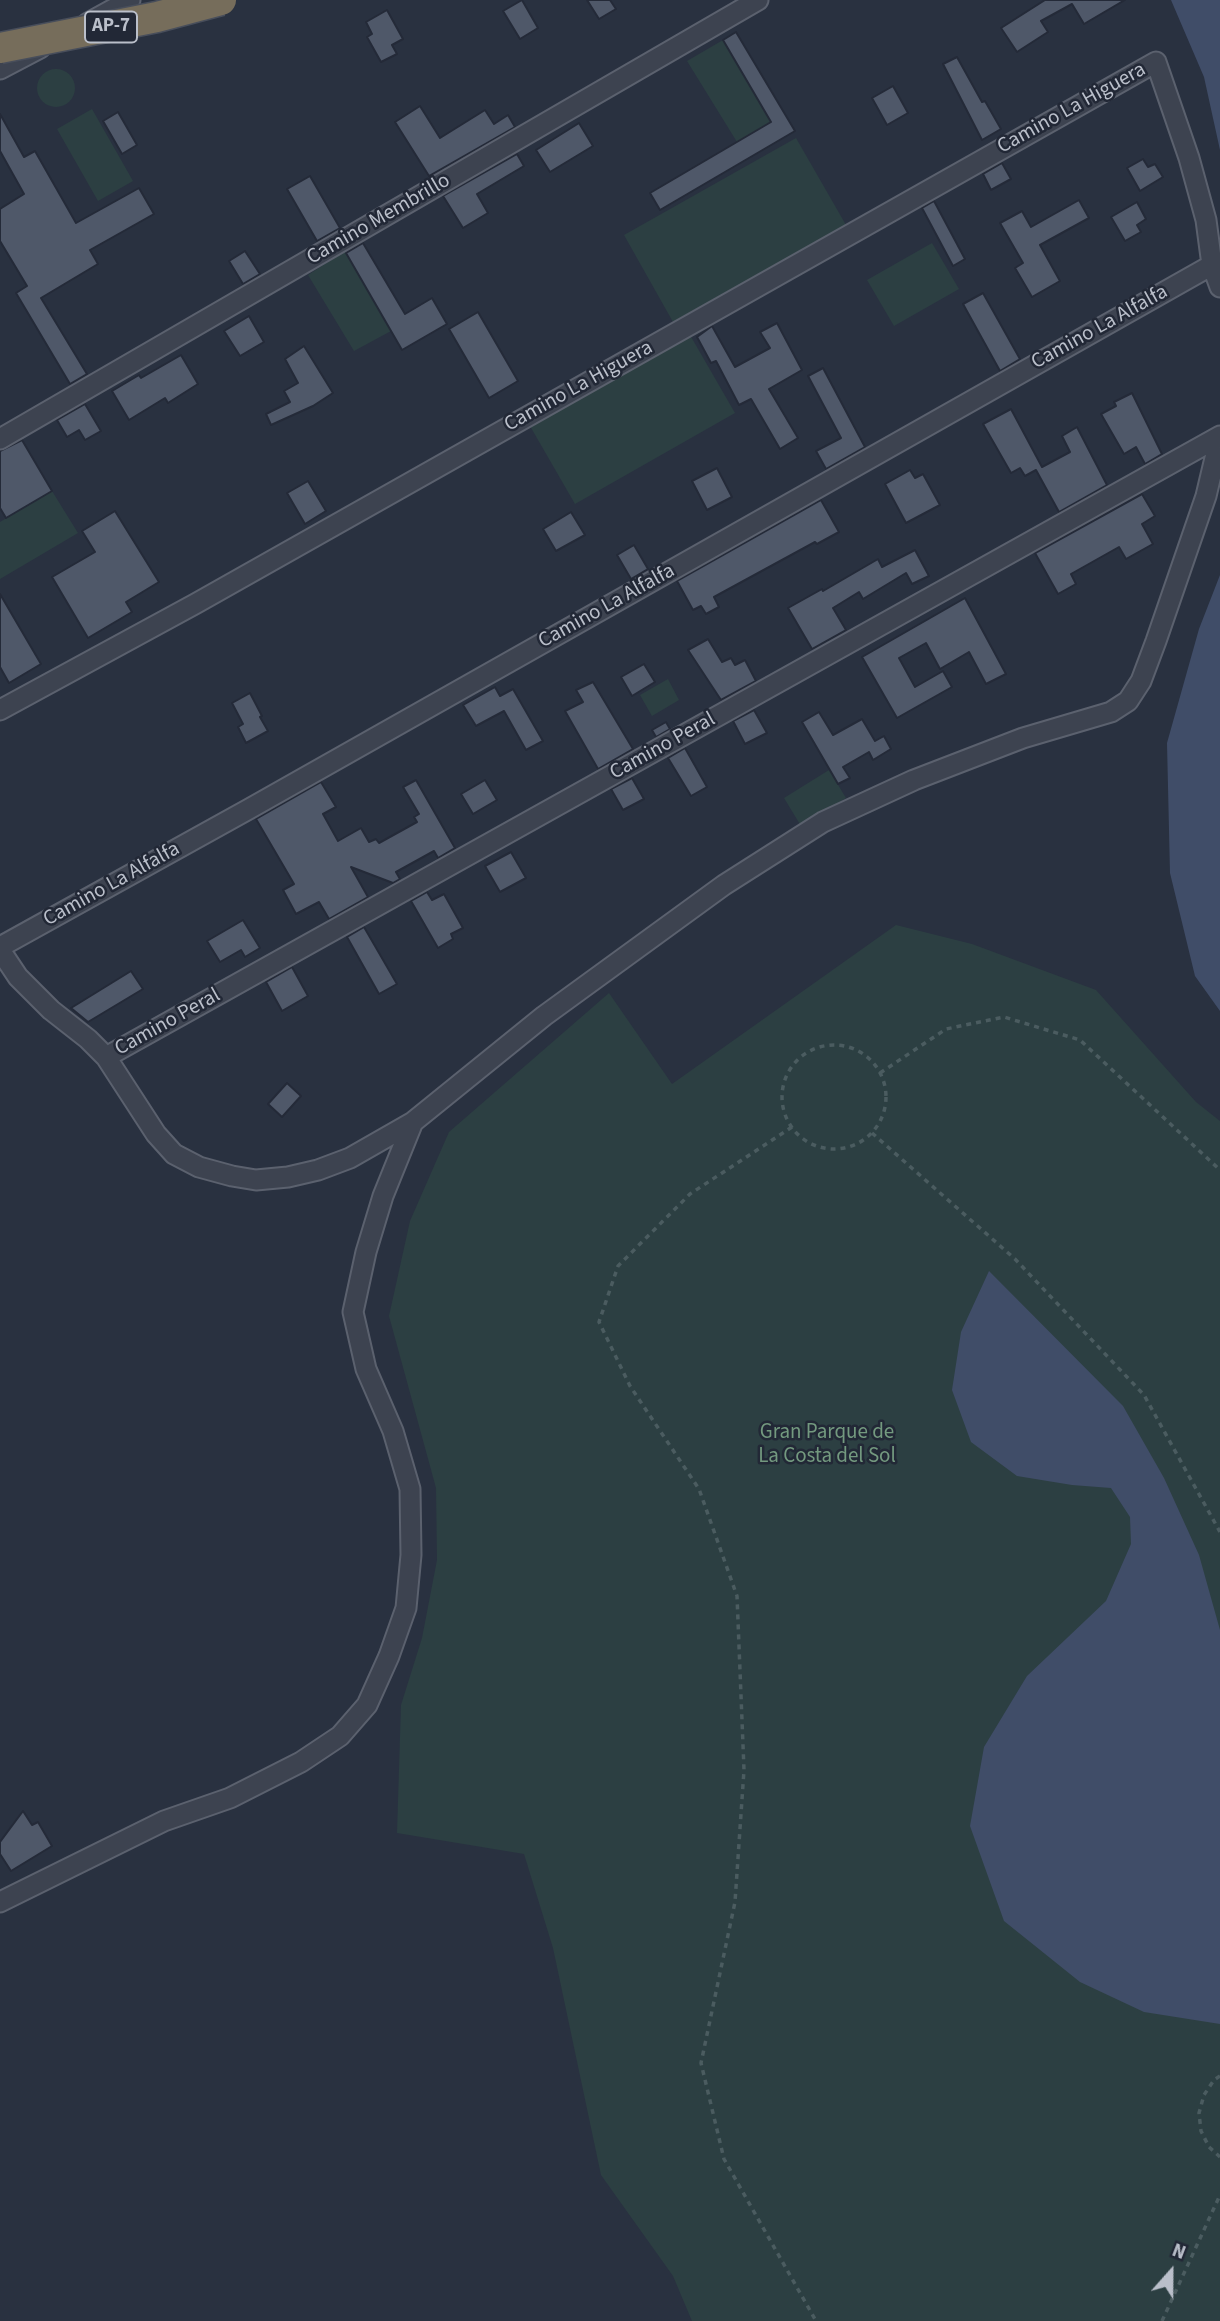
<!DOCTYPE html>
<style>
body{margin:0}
#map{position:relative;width:1220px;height:2321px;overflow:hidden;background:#293140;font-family:"Source Sans 3",sans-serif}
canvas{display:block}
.north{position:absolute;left:1136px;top:2237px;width:70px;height:70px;-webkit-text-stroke:5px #222836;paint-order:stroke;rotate:21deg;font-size:19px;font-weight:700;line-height:28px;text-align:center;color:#babfca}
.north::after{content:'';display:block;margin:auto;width:24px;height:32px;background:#babfca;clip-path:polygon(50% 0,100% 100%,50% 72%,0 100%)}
</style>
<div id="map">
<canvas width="1220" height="2321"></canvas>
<div class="north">N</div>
</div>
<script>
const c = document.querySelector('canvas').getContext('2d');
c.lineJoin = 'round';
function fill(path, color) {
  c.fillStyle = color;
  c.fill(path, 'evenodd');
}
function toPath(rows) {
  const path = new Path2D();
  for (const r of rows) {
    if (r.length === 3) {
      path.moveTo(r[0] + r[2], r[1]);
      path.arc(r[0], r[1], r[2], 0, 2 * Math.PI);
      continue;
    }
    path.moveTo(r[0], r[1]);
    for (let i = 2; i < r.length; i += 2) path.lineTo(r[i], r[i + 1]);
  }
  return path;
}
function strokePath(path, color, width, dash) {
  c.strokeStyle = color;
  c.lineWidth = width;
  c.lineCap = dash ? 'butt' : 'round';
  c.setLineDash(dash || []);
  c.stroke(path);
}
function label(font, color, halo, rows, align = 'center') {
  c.font = font + ' "Source Sans 3",sans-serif';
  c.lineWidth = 5;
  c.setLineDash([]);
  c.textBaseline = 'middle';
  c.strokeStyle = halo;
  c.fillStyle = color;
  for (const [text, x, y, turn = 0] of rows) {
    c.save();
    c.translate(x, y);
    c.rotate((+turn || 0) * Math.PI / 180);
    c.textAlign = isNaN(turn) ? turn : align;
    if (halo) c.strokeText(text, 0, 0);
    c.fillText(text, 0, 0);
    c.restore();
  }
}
const green = toPath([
 [723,40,771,122,737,142,687,61],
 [56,88,19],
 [92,109,133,181,98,201,57,129],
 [796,138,846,225,673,322,624,235],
 [932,243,959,289,894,326,867,280],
 [345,251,391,331,354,351,308,275],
 [690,335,735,413,575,504,530,426],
 [52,491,78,533,0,579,0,522],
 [668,679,679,700,652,716,640,695],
 [829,770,846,798,801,826,784,798],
 [896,925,972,944,1096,990,1196,1102,1220,1121,1220,2321,692,2321,673,2276,601,2175,553,1948,524,1854,397,1833,401,1705,422,1638,437,1560,436,1488,389,1316,410,1221,449,1132,609,993,672,1084]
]);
const water = toPath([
 [1171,0,1220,0,1220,150,1204,77],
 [1220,575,1220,1011,1195,976,1170,873,1167,743,1199,629],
 [989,1271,1123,1406,1164,1478,1199,1555,1220,1630,1220,2024,1144,2012,1080,1982,1004,1921,970,1826,984,1747,1027,1676,1106,1601,1131,1544,1130,1517,1111,1488,1072,1485,1017,1476,971,1442,952,1390,961,1332]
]);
const building = toPath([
 [522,0,538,28,520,39,503,11,522,0],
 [587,0,610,0,616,9,599,19,587,0],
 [1045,0,1125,0,1084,24,1072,4,1041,21,1048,32,1017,52,1001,28,1045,0],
 [387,10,403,39,392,45,397,54,381,62,367,37,372,34,366,22,387,10],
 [736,32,795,131,660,210,650,193,771,122,723,40,736,32],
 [957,57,982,102,985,101,1001,129,982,140,943,64,957,57],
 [893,86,908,113,887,125,872,98,893,86],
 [420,106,440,138,485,110,494,124,508,115,515,127,429,176,395,122,420,106],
 [118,112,137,145,122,154,103,121,118,112],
 [0,114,24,157,35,151,76,223,139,188,154,214,90,250,98,264,41,298,87,374,70,384,16,293,27,286,0,241,0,209,24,194,0,151,0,114],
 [579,123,593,146,550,172,536,150,579,123],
 [517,154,524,166,477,194,488,213,463,228,443,196,517,154],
 [1143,159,1148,167,1155,164,1163,177,1140,191,1127,168,1143,159],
 [1002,163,1011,179,991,190,983,174,1002,163],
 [310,176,340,228,317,241,287,189,310,176],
 [1079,200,1089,218,1040,245,1060,281,1032,297,1015,268,1023,263,1000,223,1022,211,1031,227,1079,200],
 [934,201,965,259,953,266,922,208,934,201],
 [1137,202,1146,219,1137,225,1141,232,1125,241,1111,217,1137,202],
 [363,243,405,314,432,298,447,324,402,350,346,253,363,243],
 [245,251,260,274,243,284,229,261,245,251],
 [983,293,1020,359,1000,371,963,304,983,293],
 [478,312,518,381,489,398,449,329,478,312],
 [249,316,264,342,240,356,224,331,249,316],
 [777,323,802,370,769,389,798,438,780,449,751,399,739,405,716,361,711,363,697,337,712,326,735,367,770,348,760,332,777,323],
 [304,346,333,393,313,406,271,425,266,414,290,402,284,391,298,383,285,359,304,346],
 [181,355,198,384,168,403,165,398,129,420,112,391,139,375,141,378,181,355],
 [823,368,865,447,826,469,816,451,841,438,808,376,823,368],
 [1132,393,1162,454,1145,464,1136,447,1124,454,1101,414,1116,406,1114,402,1132,393],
 [85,404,101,431,85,440,79,430,67,437,57,420,85,404],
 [1011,409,1042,467,1070,452,1062,436,1077,427,1107,485,1059,512,1036,470,1025,476,1020,468,1011,473,983,424,1011,409],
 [22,440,52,491,6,518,0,508,0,451,22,440],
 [717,468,732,497,707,510,692,481,717,468],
 [910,470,915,478,923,474,940,505,906,523,885,484,910,470],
 [308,481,326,511,305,524,287,493,308,481],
 [1142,494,1155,516,1142,524,1153,544,1126,559,1119,547,1071,574,1076,584,1058,594,1035,553,1142,494],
 [821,500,839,532,817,544,815,542,714,597,719,607,706,614,701,606,693,610,677,581,821,500],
 [115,511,159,582,126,602,132,612,88,638,52,577,95,552,82,531,115,511],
 [571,512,585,535,556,551,543,529,571,512],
 [634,545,648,569,631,579,617,555,634,545],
 [915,550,929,576,912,584,906,573,863,599,859,592,833,608,846,630,812,649,788,608,822,589,823,591,878,559,882,567,915,550],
 [0,594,41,664,9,683,0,667,0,594],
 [965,598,1006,674,986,684,969,652,940,669,926,643,899,658,915,687,943,671,952,687,897,718,862,657,965,598],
 [708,639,722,662,731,658,735,665,745,660,756,681,721,700,688,650,708,639],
 [644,664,655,682,632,696,621,677,644,664],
 [593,682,633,749,598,769,565,711,583,702,576,690,593,682],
 [495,687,500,696,513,689,543,741,526,750,504,711,476,726,463,705,495,687],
 [250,693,262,716,260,717,268,731,246,743,238,727,243,724,232,703,250,693],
 [754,710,767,733,745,744,733,721,754,710],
 [819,712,833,735,862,719,875,741,884,736,891,749,873,760,869,752,843,767,850,778,838,784,802,722,819,712],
 [666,722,670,729,656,737,652,730,666,722],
 [685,748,707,787,691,796,668,758,685,748],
 [632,778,644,799,623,810,611,789,632,778],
 [416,780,455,848,438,858,434,851,396,872,400,879,393,883,351,867,368,897,329,919,319,902,296,914,283,890,294,884,256,819,321,782,336,807,323,814,338,841,361,828,369,842,376,839,379,843,417,822,414,817,419,814,403,787,416,780],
 [485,780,497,800,473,814,461,794,485,780],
 [511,852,526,878,500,892,485,866,511,852],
 [427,892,432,900,444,894,463,928,451,934,453,939,438,948,411,901,427,892],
 [243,920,260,948,245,957,241,950,220,962,207,941,243,920],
 [364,927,397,984,379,994,347,937,364,927],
 [292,967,308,996,282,1011,266,982,292,967],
 [131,971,143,989,88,1022,71,1008,131,971],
 [287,1083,301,1096,282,1117,268,1104,287,1083],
 [23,1811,32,1825,38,1822,52,1846,11,1871,0,1854,0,1842,23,1811]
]);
const path = toPath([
 [834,1097,52],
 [880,1073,946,1029,1004,1017,1080,1040,1220,1170],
 [792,1127,690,1194,618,1266,599,1322,630,1386,699,1489,737,1596,744,1770,735,1902,701,2063,724,2159,816,2321],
 [872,1133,1015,1259,1144,1395,1220,1532],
 [1220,2076,1214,2080,1204,2095,1199,2113,1201,2131,1209,2147,1220,2157],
 [1162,2321,1220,2195]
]);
const minor = toPath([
 [88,23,130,0],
 [0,69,40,48],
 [0,439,758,0],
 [0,710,195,604,1156,62,1189,158,1206,220,1212,265,1220,287],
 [0,947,249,809,1212,265],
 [0,950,18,977,51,1010,88,1039,106,1057,156,1134,174,1154,199,1167,232,1176,256,1180,288,1177,318,1170,350,1158,413,1122],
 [106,1057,1220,436],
 [0,1902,164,1821,230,1798,301,1762,340,1736,367,1705,389,1656,406,1608,411,1555,410,1489,393,1431,366,1369,353,1312,366,1252,383,1196,413,1122,544,1016,724,885,823,822,914,780,1023,738,1111,712,1128,701,1141,681,1156,641,1206,496,1220,437]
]);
const highwayBridge = toPath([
 [0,48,157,17,221,0]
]);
const shields = [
 [111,27,52]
];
const shieldNames = [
 ["AP-7",111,27]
];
const streetNames = [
 ["Camino La Higuera",1072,109,-29],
 ["Camino Membrillo",379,220,-30],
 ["Camino La Alfalfa",1100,328,-29],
 ["Camino La Higuera",579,387,-29],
 ["Camino La Alfalfa",607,607,-29],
 ["Camino Peral",663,747,-29],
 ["Camino La Alfalfa",112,885,-29],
 ["Camino Peral",168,1023,-29]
];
const parkNames = [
 ["Gran Parque de",827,1433],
 ["La Costa del Sol",827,1457]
];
fill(green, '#2c3f42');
fill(water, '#404d68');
fill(building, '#4f5869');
strokePath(building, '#242a38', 2);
strokePath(minor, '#5b616e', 23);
strokePath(path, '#4b5c60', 3.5, [5, 5]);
strokePath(minor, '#3d4350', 19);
strokePath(highwayBridge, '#484e5b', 33, []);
strokePath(highwayBridge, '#766d5b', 30);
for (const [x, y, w] of shields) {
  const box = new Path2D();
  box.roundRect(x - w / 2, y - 15.5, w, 31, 5);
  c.fillStyle = '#222836';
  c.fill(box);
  strokePath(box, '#babfca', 2);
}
label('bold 19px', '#babfca', null, shieldNames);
label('21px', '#babfca', '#222836', streetNames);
label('21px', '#73997f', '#222836', parkNames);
</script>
